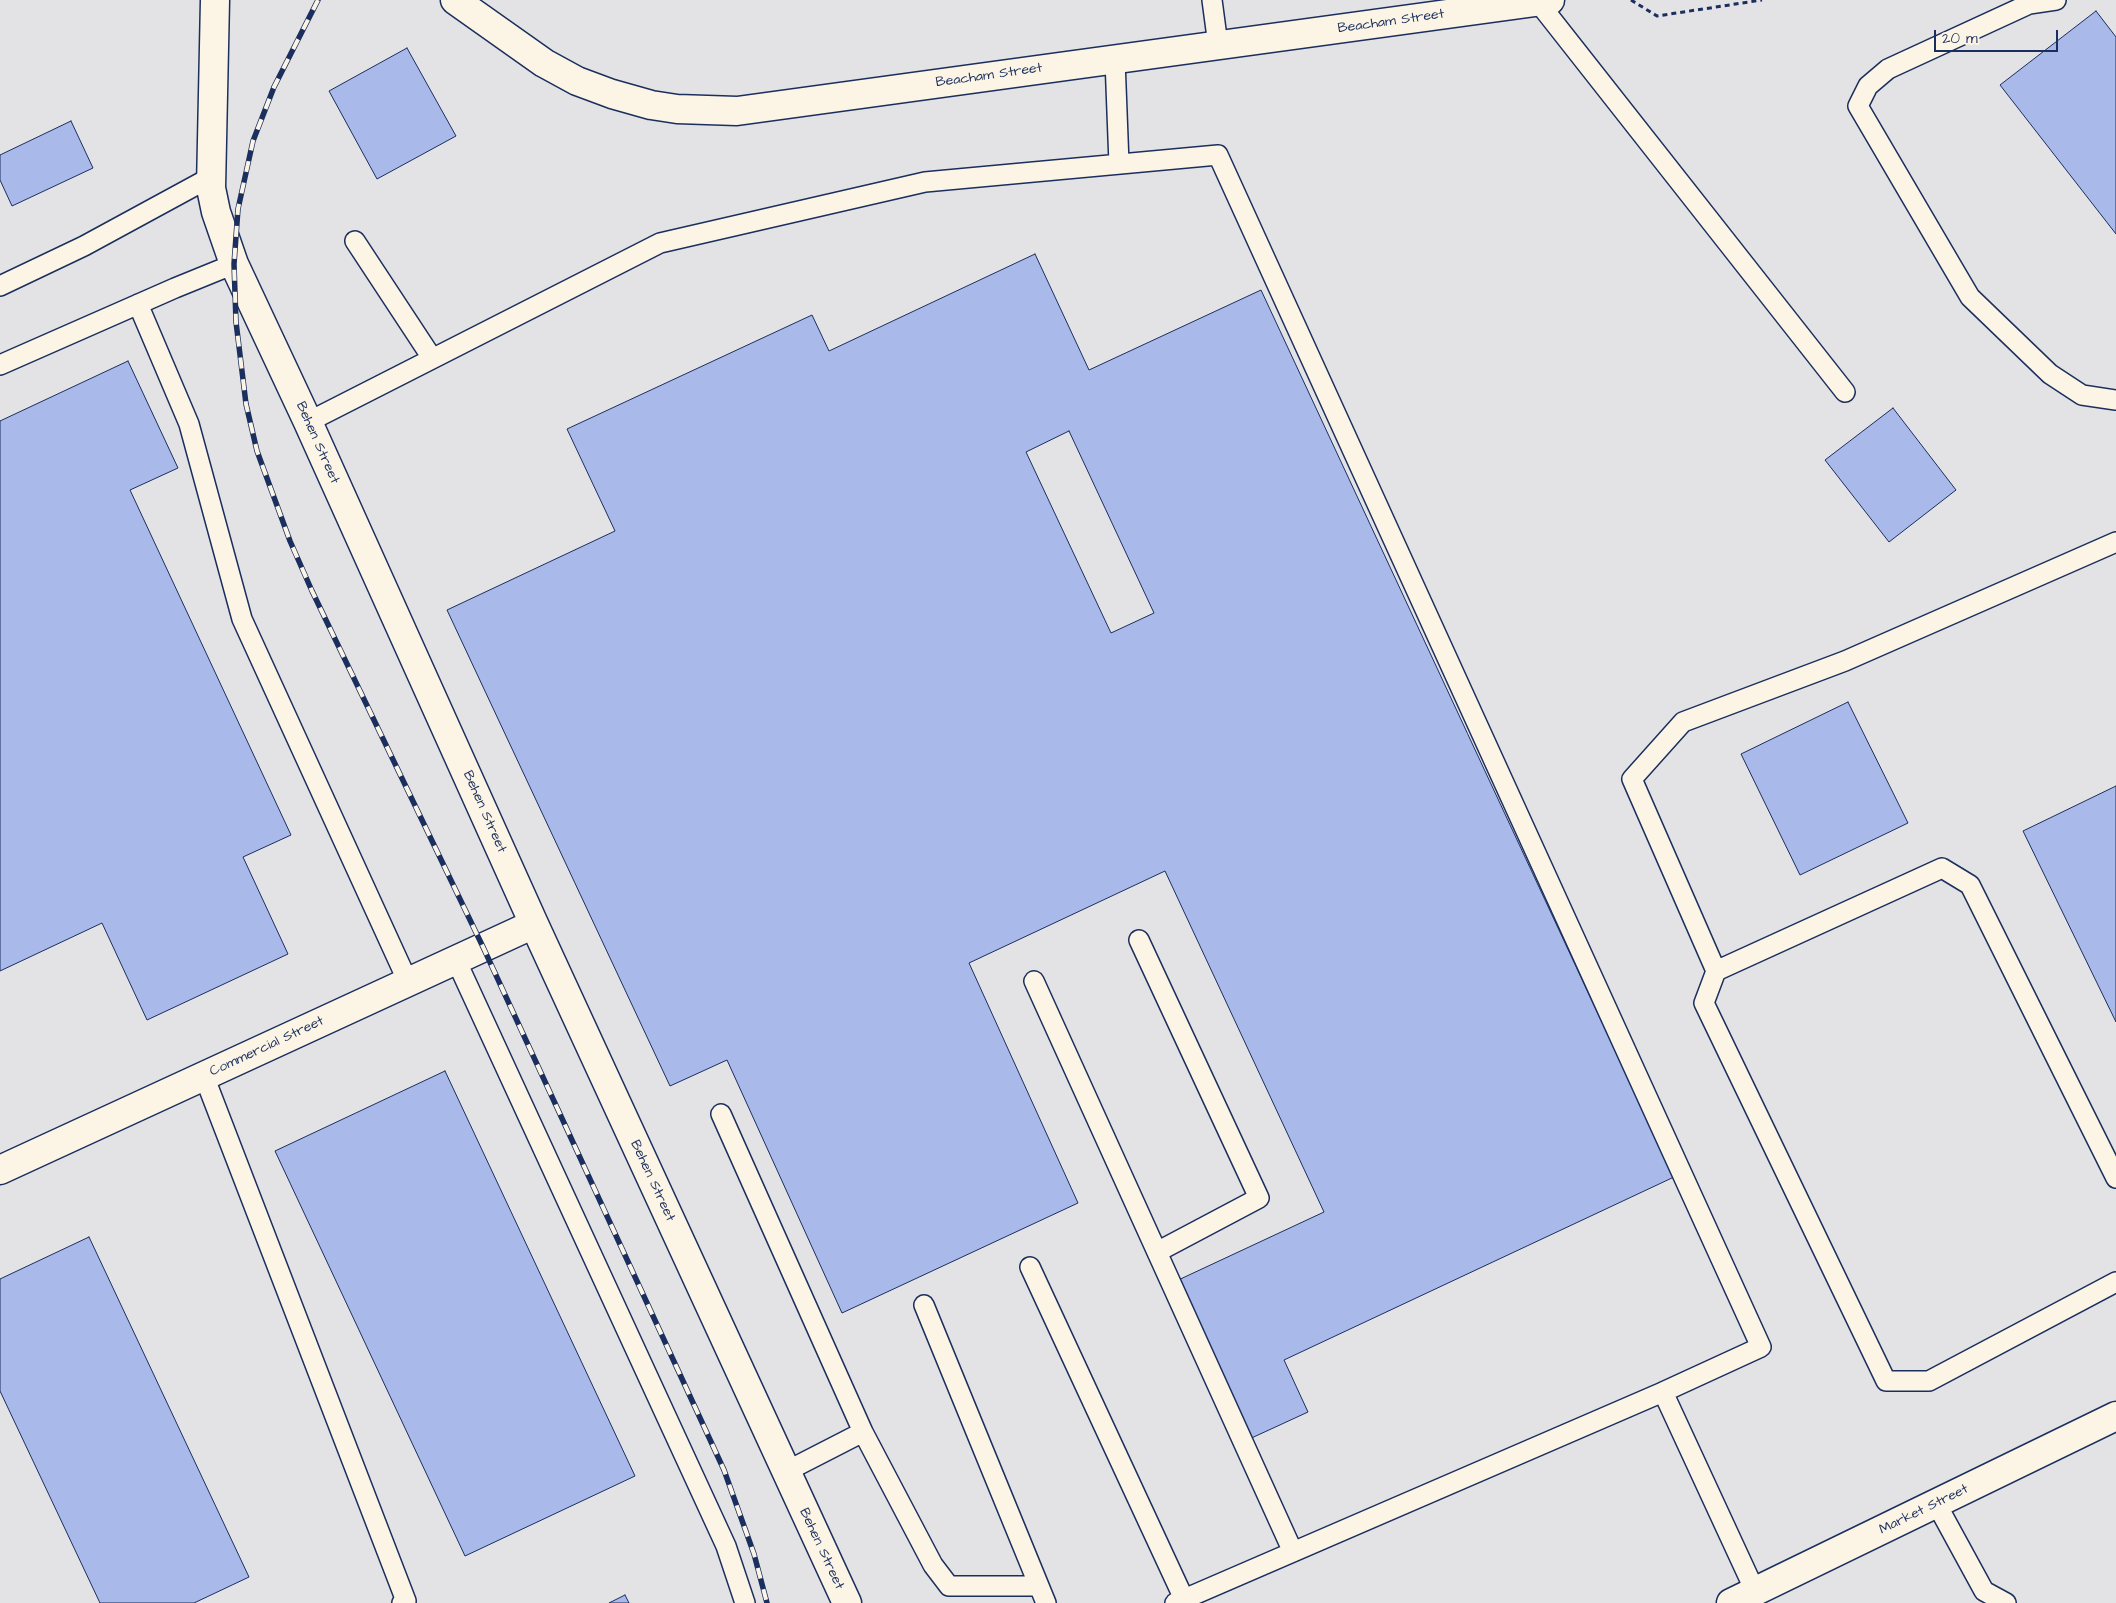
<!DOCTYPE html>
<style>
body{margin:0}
#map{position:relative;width:2116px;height:1603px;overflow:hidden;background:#fcf5e5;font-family:"Architects Daughter",sans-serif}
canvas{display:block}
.scale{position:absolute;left:1934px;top:30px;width:124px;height:22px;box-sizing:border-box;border:2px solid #1b2f5e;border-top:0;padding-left:6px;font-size:15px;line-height:18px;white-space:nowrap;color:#1b2f5e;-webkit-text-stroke:4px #fcf5e5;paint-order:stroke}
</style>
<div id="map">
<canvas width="2116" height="1603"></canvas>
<div class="scale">20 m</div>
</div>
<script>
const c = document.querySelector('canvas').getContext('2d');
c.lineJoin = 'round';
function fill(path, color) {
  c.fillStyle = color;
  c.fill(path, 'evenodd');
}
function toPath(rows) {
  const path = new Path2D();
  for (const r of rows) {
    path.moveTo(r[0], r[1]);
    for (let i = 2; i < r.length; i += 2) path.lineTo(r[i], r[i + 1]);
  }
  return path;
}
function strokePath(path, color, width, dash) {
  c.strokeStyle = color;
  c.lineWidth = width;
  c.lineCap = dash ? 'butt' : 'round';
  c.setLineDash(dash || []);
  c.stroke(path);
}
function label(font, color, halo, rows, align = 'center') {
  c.font = font + ' "Architects Daughter",sans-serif';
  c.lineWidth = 4.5;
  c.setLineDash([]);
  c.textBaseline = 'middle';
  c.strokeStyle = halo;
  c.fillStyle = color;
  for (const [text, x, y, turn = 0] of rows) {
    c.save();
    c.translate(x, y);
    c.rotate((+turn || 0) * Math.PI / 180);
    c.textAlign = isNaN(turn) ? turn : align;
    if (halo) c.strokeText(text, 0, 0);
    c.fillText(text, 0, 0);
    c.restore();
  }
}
const built = toPath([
 [0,0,2116,0,2116,1603,0,1603]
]);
const building = toPath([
 [2096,11,2116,37,2116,234,2000,85,2096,11],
 [407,48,456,136,377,179,329,91,407,48],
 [71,121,93,168,12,206,0,180,0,155,71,121],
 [1035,254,1089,370,1261,290,1674,1177,1284,1360,1308,1412,1245,1441,1174,1282,1324,1212,1165,871,969,963,1078,1203,842,1313,727,1060,670,1086,447,610,615,531,567,429,812,315,829,351,1035,254],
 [1069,431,1154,613,1111,633,1026,452,1069,431],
 [128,361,178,468,130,490,291,835,243,857,288,954,147,1020,102,923,0,971,0,421,128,361],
 [1893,408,1956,490,1889,542,1825,460,1893,408],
 [1848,702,1908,823,1800,875,1741,754,1848,702],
 [2116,786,2116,1022,2023,831,2116,786],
 [445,1071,635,1476,465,1556,275,1151,445,1071],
 [89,1237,249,1577,194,1603,100,1603,0,1391,0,1279,89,1237],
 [625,1595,629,1603,609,1603,625,1595]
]);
const path = toPath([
 [1631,0,1657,16,1762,0]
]);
const service = toPath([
 [1212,0,1218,45],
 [2056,0,2029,4,1888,69,1868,86,1858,106,1970,297,2050,374,2082,395,2116,400],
 [1538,2,1845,392],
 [1115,60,1119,164],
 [355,241,432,358],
 [0,286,84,246,211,177],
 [138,304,189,424,242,619,408,982],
 [0,365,175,288,234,264],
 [308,422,660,243,925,182,1218,155,1761,1347,1663,1392,1175,1603],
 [2116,542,1845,661,1683,722,1632,779,1716,971,1942,868,1970,885,2116,1178],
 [1139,940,1259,1198,1157,1252],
 [456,960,726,1546,745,1603],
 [1716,971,1704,1003,1886,1381,1929,1381,2116,1282],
 [1034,981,1293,1552],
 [204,1076,406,1601,402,1603],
 [721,1114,863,1432,785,1472],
 [1030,1267,1184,1599],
 [924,1305,1046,1603],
 [1663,1392,1755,1591],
 [863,1432,933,1565,949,1586,1039,1586],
 [1936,1503,1984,1591,2006,1603]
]);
const minor = toPath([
 [215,0,211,188,216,212,234,264,308,422,534,924,847,1603],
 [0,1170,534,924],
 [1731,1603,2116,1416]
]);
const secondary = toPath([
 [455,0,544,63,577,81,612,94,651,105,677,109,737,111,1550,0]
]);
const rail = toPath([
 [318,0,274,87,253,141,238,209,234,264,236,322,246,404,257,451,290,541,312,591,483,947,724,1470,754,1554,767,1603]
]);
const streetNames = [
 ["Beacham Street",1391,22,-8],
 ["Beacham Street",989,76,-8],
 ["Behen Street",317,443,66],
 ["Behen Street",484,812,66],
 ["Commercial Street",267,1047,-25],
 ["Behen Street",652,1181,65],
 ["Market Street",1924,1510,-26],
 ["Behen Street",821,1549,65]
];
fill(built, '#e3e3e6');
fill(building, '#a9b9e9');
strokePath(building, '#1b2f5e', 1);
strokePath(service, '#1b2f5e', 22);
strokePath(minor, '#1b2f5e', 31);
strokePath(secondary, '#1b2f5e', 31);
strokePath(path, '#1b2f5e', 3, [5, 4]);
strokePath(service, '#fcf5e5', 19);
strokePath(minor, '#fcf5e5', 28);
strokePath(secondary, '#fcf5e5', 28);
strokePath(rail, '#1b2f5e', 5.5);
strokePath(rail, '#fcf5e5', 4, [11]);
label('14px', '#1b2f5e', '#fcf5e5', streetNames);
</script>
